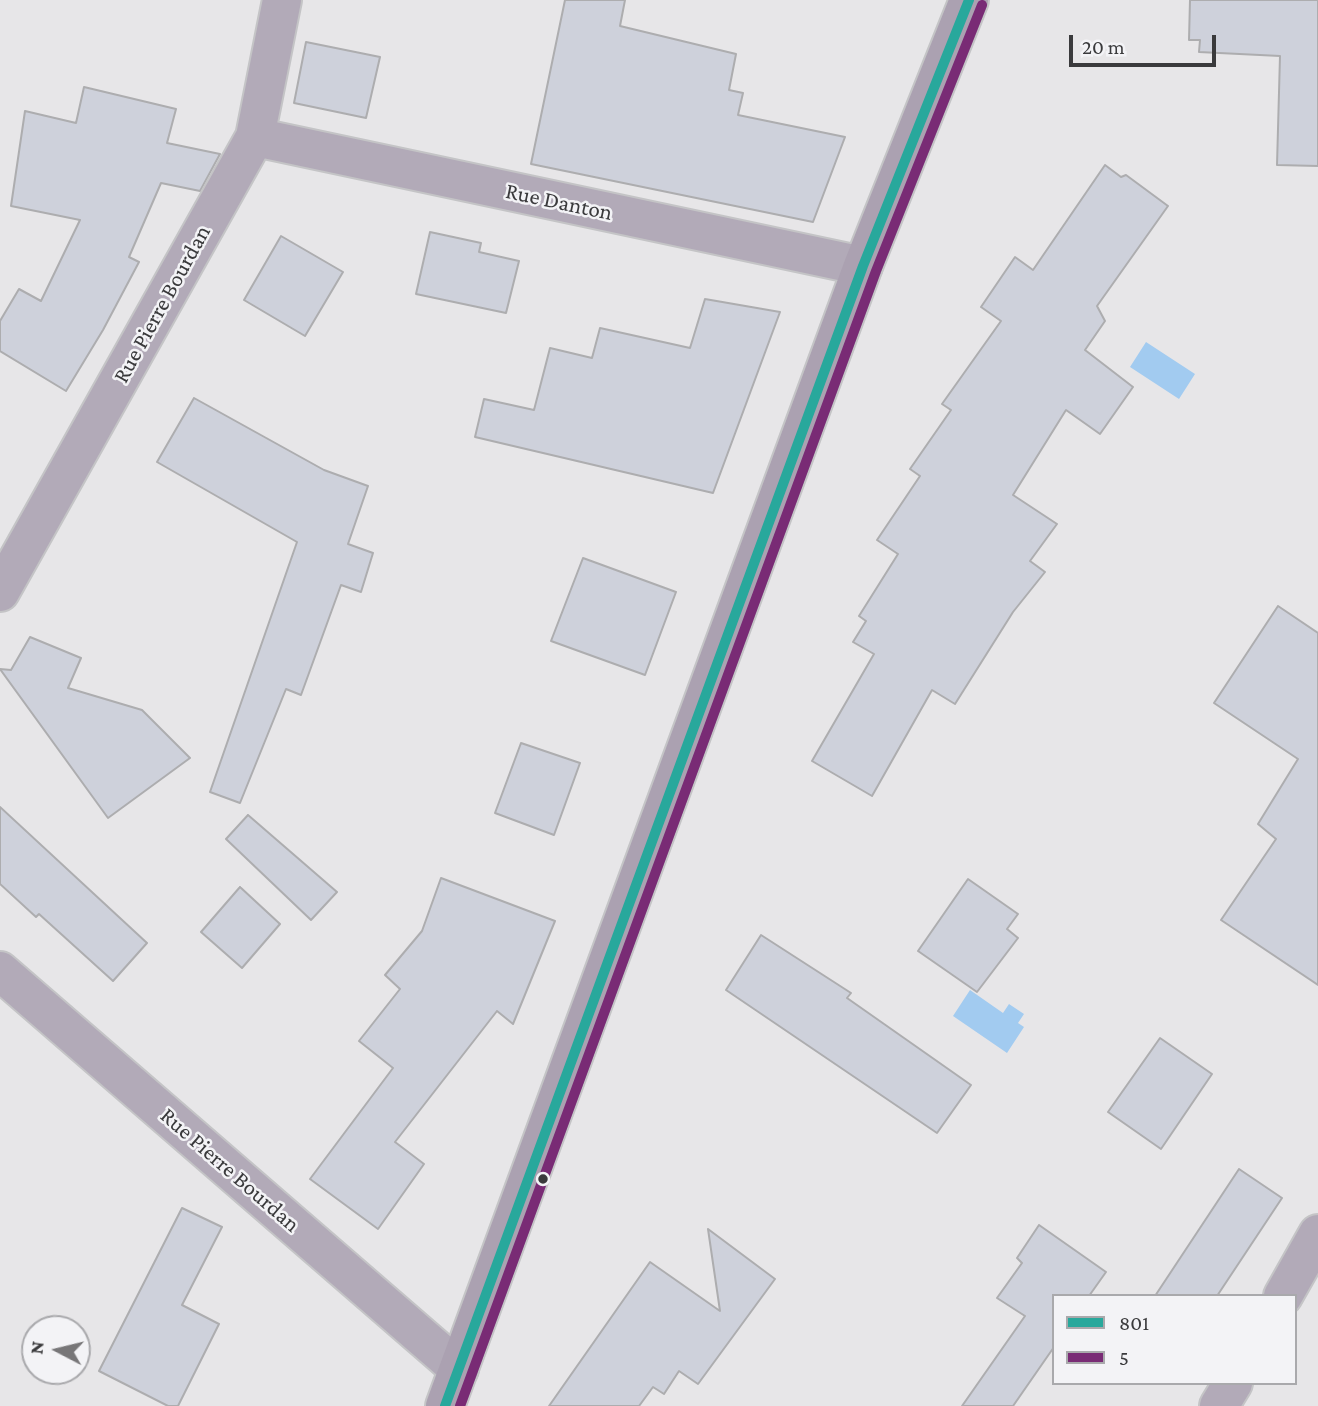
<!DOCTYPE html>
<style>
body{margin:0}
#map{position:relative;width:1318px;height:1406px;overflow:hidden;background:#e7e6e8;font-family:"Crimson Pro",serif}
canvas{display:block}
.legend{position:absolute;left:1052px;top:1294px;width:245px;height:91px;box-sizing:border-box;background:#f3f3f6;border:2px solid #a9a9ac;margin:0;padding:9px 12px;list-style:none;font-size:21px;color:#3a3a3c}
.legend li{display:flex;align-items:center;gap:14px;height:35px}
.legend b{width:35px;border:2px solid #a9a9ac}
.north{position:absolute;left:21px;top:1315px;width:70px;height:70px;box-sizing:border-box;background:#f3f3f6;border:2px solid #a9a9ac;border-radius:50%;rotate:277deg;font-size:19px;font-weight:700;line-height:28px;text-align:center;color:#3a3a3c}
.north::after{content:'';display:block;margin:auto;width:24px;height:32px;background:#777678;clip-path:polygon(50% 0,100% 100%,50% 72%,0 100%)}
.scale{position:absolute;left:1069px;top:35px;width:147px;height:32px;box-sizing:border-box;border:4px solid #3a3a3c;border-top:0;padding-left:9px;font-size:21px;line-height:24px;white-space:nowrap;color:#3a3a3c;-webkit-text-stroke:5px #f3f3f6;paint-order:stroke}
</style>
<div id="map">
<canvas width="1318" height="1406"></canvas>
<ul class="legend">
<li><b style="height:9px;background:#28a89c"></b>801</li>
<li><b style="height:9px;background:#792b75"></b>5</li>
</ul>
<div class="north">N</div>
<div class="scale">20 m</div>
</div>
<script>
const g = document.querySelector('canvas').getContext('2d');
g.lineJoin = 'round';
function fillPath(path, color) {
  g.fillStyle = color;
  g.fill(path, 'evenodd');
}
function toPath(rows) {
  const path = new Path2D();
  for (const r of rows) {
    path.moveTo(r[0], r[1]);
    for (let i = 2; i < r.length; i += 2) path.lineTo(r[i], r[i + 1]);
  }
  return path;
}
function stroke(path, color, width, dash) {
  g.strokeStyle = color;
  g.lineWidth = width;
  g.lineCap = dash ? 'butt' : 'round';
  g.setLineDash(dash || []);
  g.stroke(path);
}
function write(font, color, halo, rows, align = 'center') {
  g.font = font + ' "Crimson Pro",serif';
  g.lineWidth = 5;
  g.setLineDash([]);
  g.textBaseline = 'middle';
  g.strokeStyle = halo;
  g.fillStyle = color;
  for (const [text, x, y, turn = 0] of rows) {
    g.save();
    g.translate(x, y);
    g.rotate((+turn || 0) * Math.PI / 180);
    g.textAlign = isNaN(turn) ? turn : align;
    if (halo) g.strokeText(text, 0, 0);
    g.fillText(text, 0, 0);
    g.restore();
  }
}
const water = toPath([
 [1146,342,1195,374,1179,399,1130,367],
 [970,990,1003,1013,1009,1004,1024,1014,1018,1023,1024,1027,1007,1053,953,1016]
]);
const building = toPath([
 [565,0,625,0,620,26,736,54,729,90,743,93,738,115,845,137,813,222,531,164,565,0],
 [1190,0,1318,0,1318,166,1277,165,1280,56,1199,52,1200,40,1189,40,1190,0],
 [306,42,380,57,366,118,294,103,306,42],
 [84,87,176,109,167,143,220,154,200,191,161,183,129,257,139,262,103,330,66,391,0,351,0,321,19,289,41,301,80,220,11,206,25,111,76,123,84,87],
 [1105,165,1121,177,1126,175,1168,206,1097,306,1105,321,1085,350,1133,387,1100,434,1066,410,1013,495,1057,524,1030,561,1045,572,1013,612,955,704,932,690,872,796,812,761,874,654,853,642,866,621,859,616,898,554,877,540,920,476,910,469,951,410,942,404,1001,321,981,307,1015,257,1033,270,1105,165],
 [430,232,481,243,479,252,519,261,506,313,416,294,430,232],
 [281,236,343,272,305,336,244,300,281,236],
 [705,299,780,312,713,493,475,437,484,399,534,410,550,348,592,358,600,328,690,348,705,299],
 [194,398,324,470,368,486,348,544,373,553,361,592,341,585,301,695,286,689,240,803,210,792,297,542,157,462,194,398],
 [583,558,676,592,645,675,551,641,583,558],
 [1278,606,1318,633,1318,985,1221,920,1276,839,1258,824,1298,759,1214,703,1278,606],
 [30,637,81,658,68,688,142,710,190,758,108,818,0,669,11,670,30,637],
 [521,743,580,763,554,835,495,813,521,743],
 [0,807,147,943,113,981,39,914,36,917,0,884,0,807],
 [248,815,337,892,311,920,226,839,248,815],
 [441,878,555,921,513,1024,497,1011,395,1142,424,1164,378,1229,310,1179,393,1068,359,1041,400,989,385,975,422,931,441,878],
 [968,879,1018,914,1007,929,1018,938,977,992,918,951,968,879],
 [240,887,280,924,242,968,201,932,240,887],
 [761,935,851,993,847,998,971,1085,937,1133,726,990,761,935],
 [1160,1038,1212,1074,1161,1149,1108,1112,1160,1038],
 [1239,1169,1282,1198,1217,1296,1155,1296,1239,1169],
 [182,1208,222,1227,182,1305,219,1324,178,1406,168,1406,99,1371,182,1208],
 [1039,1225,1106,1272,1089,1296,1054,1296,1054,1347,1013,1406,962,1406,1025,1316,997,1298,1022,1263,1017,1258,1039,1225],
 [708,1229,775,1279,698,1384,679,1371,664,1394,653,1387,639,1406,549,1406,650,1262,720,1311,708,1229]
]);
const street = toPath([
 [255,137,863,266],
 [0,592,255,137,282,0],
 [0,971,459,1369],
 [1283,1296,1318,1234],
 [1219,1406,1233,1383]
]);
const primary = toPath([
 [445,1406,863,266,969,0]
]);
const bus1 = toPath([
 [445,1406,863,266,969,0]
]);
const bus2 = toPath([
 [460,1406,876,271,982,5]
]);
const markers = [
 [543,1179,6,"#3a3a3c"]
];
const streetNames = [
 ["Rue Danton",559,202,12],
 ["Rue Pierre Bourdan",162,304,-61],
 ["Rue Pierre Bourdan",230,1170,41]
];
fillPath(water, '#a2cbf0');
fillPath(building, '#ced1db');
stroke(building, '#adadaf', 2);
stroke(street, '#c4c4c6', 42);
stroke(primary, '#c4c4c6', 42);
stroke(street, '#b2aab8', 38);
stroke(primary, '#aba1b1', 38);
stroke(bus1, '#28a89c', 10);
stroke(bus2, '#792b75', 10);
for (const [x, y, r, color] of markers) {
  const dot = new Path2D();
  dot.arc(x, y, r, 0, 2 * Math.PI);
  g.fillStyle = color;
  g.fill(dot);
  stroke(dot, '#f3f3f6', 2.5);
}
write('23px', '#3a3a3c', '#f3f3f6', streetNames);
</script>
